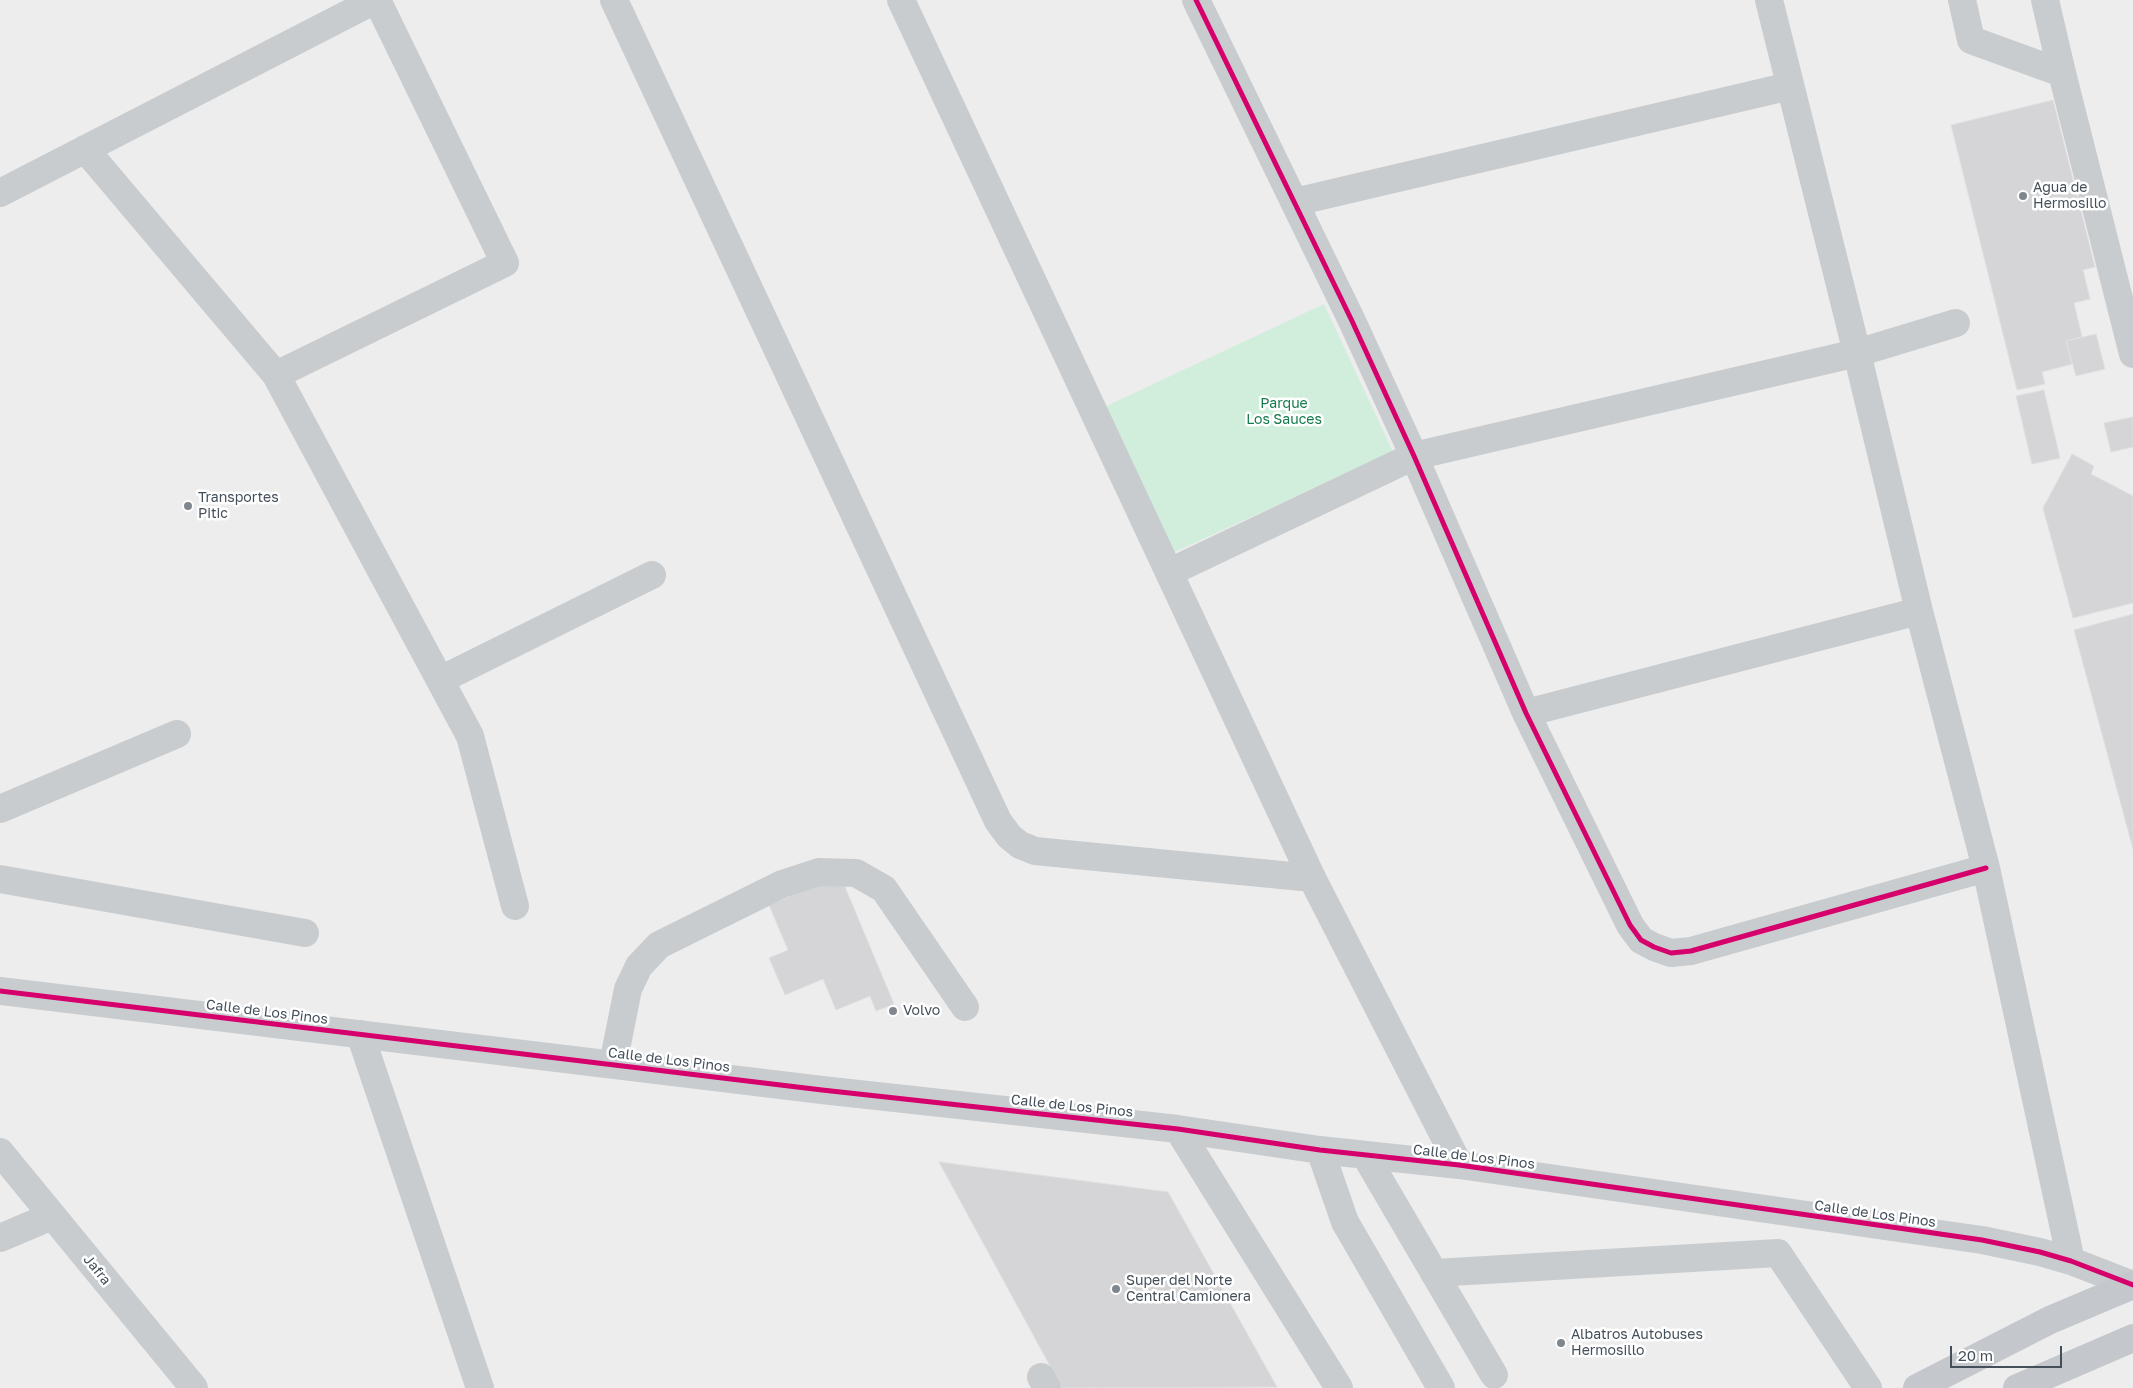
<!DOCTYPE html>
<style>
body{margin:0}
#map{position:relative;width:2133px;height:1388px;overflow:hidden;background:#eeeded;font-family:"Golos Text",sans-serif}
canvas{display:block}
.scale{position:absolute;left:1950px;top:1346px;width:112px;height:22px;box-sizing:border-box;border:2px solid #444f5a;border-top:0;padding-left:6px;font-size:15px;line-height:18px;white-space:nowrap;color:#444f5a;-webkit-text-stroke:4px #fff;paint-order:stroke}
</style>
<div id="map">
<canvas width="2133" height="1388"></canvas>
<div class="scale">20 m</div>
</div>
<script>
const g = document.querySelector('canvas').getContext('2d');
g.lineJoin = 'round';
function fillPath(path, color) {
  g.fillStyle = color;
  g.fill(path, 'evenodd');
}
function toPath(rows) {
  const path = new Path2D();
  for (const r of rows) {
    path.moveTo(r[0], r[1]);
    for (let i = 2; i < r.length; i += 2) path.lineTo(r[i], r[i + 1]);
  }
  return path;
}
function stroke(path, color, width, dash) {
  g.strokeStyle = color;
  g.lineWidth = width;
  g.lineCap = dash ? 'butt' : 'round';
  g.setLineDash(dash || []);
  g.stroke(path);
}
function write(font, color, halo, rows, align = 'center') {
  g.font = font + ' "Golos Text",sans-serif';
  g.lineWidth = 5;
  g.setLineDash([]);
  g.textBaseline = 'middle';
  g.strokeStyle = halo;
  g.fillStyle = color;
  for (const [text, x, y, turn = 0] of rows) {
    g.save();
    g.translate(x, y);
    g.rotate((+turn || 0) * Math.PI / 180);
    g.textAlign = isNaN(turn) ? turn : align;
    if (halo) g.strokeText(text, 0, 0);
    g.fillText(text, 0, 0);
    g.restore();
  }
}
const green = toPath([
 [1324,304,1393,452,1168,555,1100,409]
]);
const building = toPath([
 [2053,100,2095,267,2083,270,2090,299,2074,303,2082,337,2066,341,2072,364,2042,372,2045,384,2017,390,1951,125,2053,100],
 [2096,334,2105,369,2076,376,2066,341,2096,334],
 [2044,390,2060,458,2032,464,2016,396,2044,390],
 [2133,417,2133,447,2111,452,2104,423,2133,417],
 [2072,454,2094,466,2091,474,2133,496,2133,603,2073,618,2043,508,2072,454],
 [2133,614,2133,849,2074,630,2133,614],
 [840,875,894,1004,876,1011,870,996,836,1010,823,979,785,995,769,958,788,950,769,905,840,875],
 [939,1162,1168,1192,1277,1387,1062,1388,939,1162]
]);
const minor = toPath([
 [614,0,998,821,1009,836,1020,845,1035,851,1312,878],
 [901,0,1312,878,1459,1165],
 [1196,0,1352,321,1414,456,1526,713,1630,925,1641,940,1654,947,1671,953,1691,951,1986,868],
 [1769,0,1857,353,1919,611,1986,868,2071,1261],
 [1962,0,1971,40,2062,73],
 [2045,0,2062,73,2133,354],
 [85,149,276,375,470,736,515,906],
 [0,193,375,0],
 [1295,202,1790,86],
 [276,375,505,263,377,0],
 [1170,572,1414,456,1857,353,1956,323],
 [440,680,652,575],
 [1526,713,1919,611],
 [0,809,177,734],
 [0,879,305,933],
 [0,991,822,1090,1178,1129,1320,1150,1459,1165,1982,1240,2040,1252,2071,1261,2133,1285],
 [360,1034,480,1388],
 [613,1064,628,989,639,966,659,945,782,884,819,872,856,873,884,889,965,1007],
 [1178,1129,1339,1388],
 [1320,1150,1345,1222,1441,1388],
 [0,1152,194,1388],
 [1365,1155,1494,1375],
 [0,1238,52,1216],
 [1434,1273,1778,1253,1868,1388],
 [1041,1377,1047,1388]
]);
const major = toPath([
 [1917,1388,2050,1320,2133,1285],
 [2017,1388,2133,1338]
]);
const cycleway = toPath([
 [1196,0,1352,321,1414,456,1526,713,1630,925,1641,940,1654,947,1671,953,1691,951,1986,868],
 [0,991,822,1090,1178,1129,1320,1150,1459,1165,1982,1240,2040,1252,2071,1261,2133,1285]
]);
const markers = [
 [2023,196,5,"#80868d"],
 [188,506,5,"#80868d"],
 [893,1011,5,"#80868d"],
 [1116,1289,5,"#80868d"],
 [1561,1343,5,"#80868d"]
];
const poiNames = [
 ["Agua de",2033,188],
 ["Hermosillo",2033,204],
 ["Transportes",198,498],
 ["Pitic",198,514],
 ["Volvo",903,1011],
 ["Super del Norte",1126,1281],
 ["Central Camionera",1126,1297],
 ["Albatros Autobuses",1571,1335],
 ["Hermosillo",1571,1351]
];
const parkNames = [
 ["Parque",1284,404],
 ["Los Sauces",1284,420]
];
const streetNames = [
 ["Calle de Los Pinos",267,1012,7],
 ["Calle de Los Pinos",669,1060,7],
 ["Calle de Los Pinos",1072,1106,6],
 ["Calle de Los Pinos",1474,1157,7],
 ["Calle de Los Pinos",1875,1214,8],
 ["Jafra",97,1270,51]
];
fillPath(green, '#d1eedd');
fillPath(building, '#d5d5d7');
stroke(building, '#dfdfe0', 1);
stroke(minor, '#c9ccce', 28);
stroke(major, '#c4c8cc', 28);
stroke(cycleway, '#d6006c', 5);
for (const [x, y, r, color] of markers) {
  const dot = new Path2D();
  dot.arc(x, y, r, 0, 2 * Math.PI);
  g.fillStyle = color;
  g.fill(dot);
  stroke(dot, '#fff', 2);
}
write('14px', '#444f5a', '#fff', poiNames, 'left');
write('14px', '#157b4d', '#fff', parkNames);
write('14px', '#444f5a', '#fff', streetNames);
</script>
